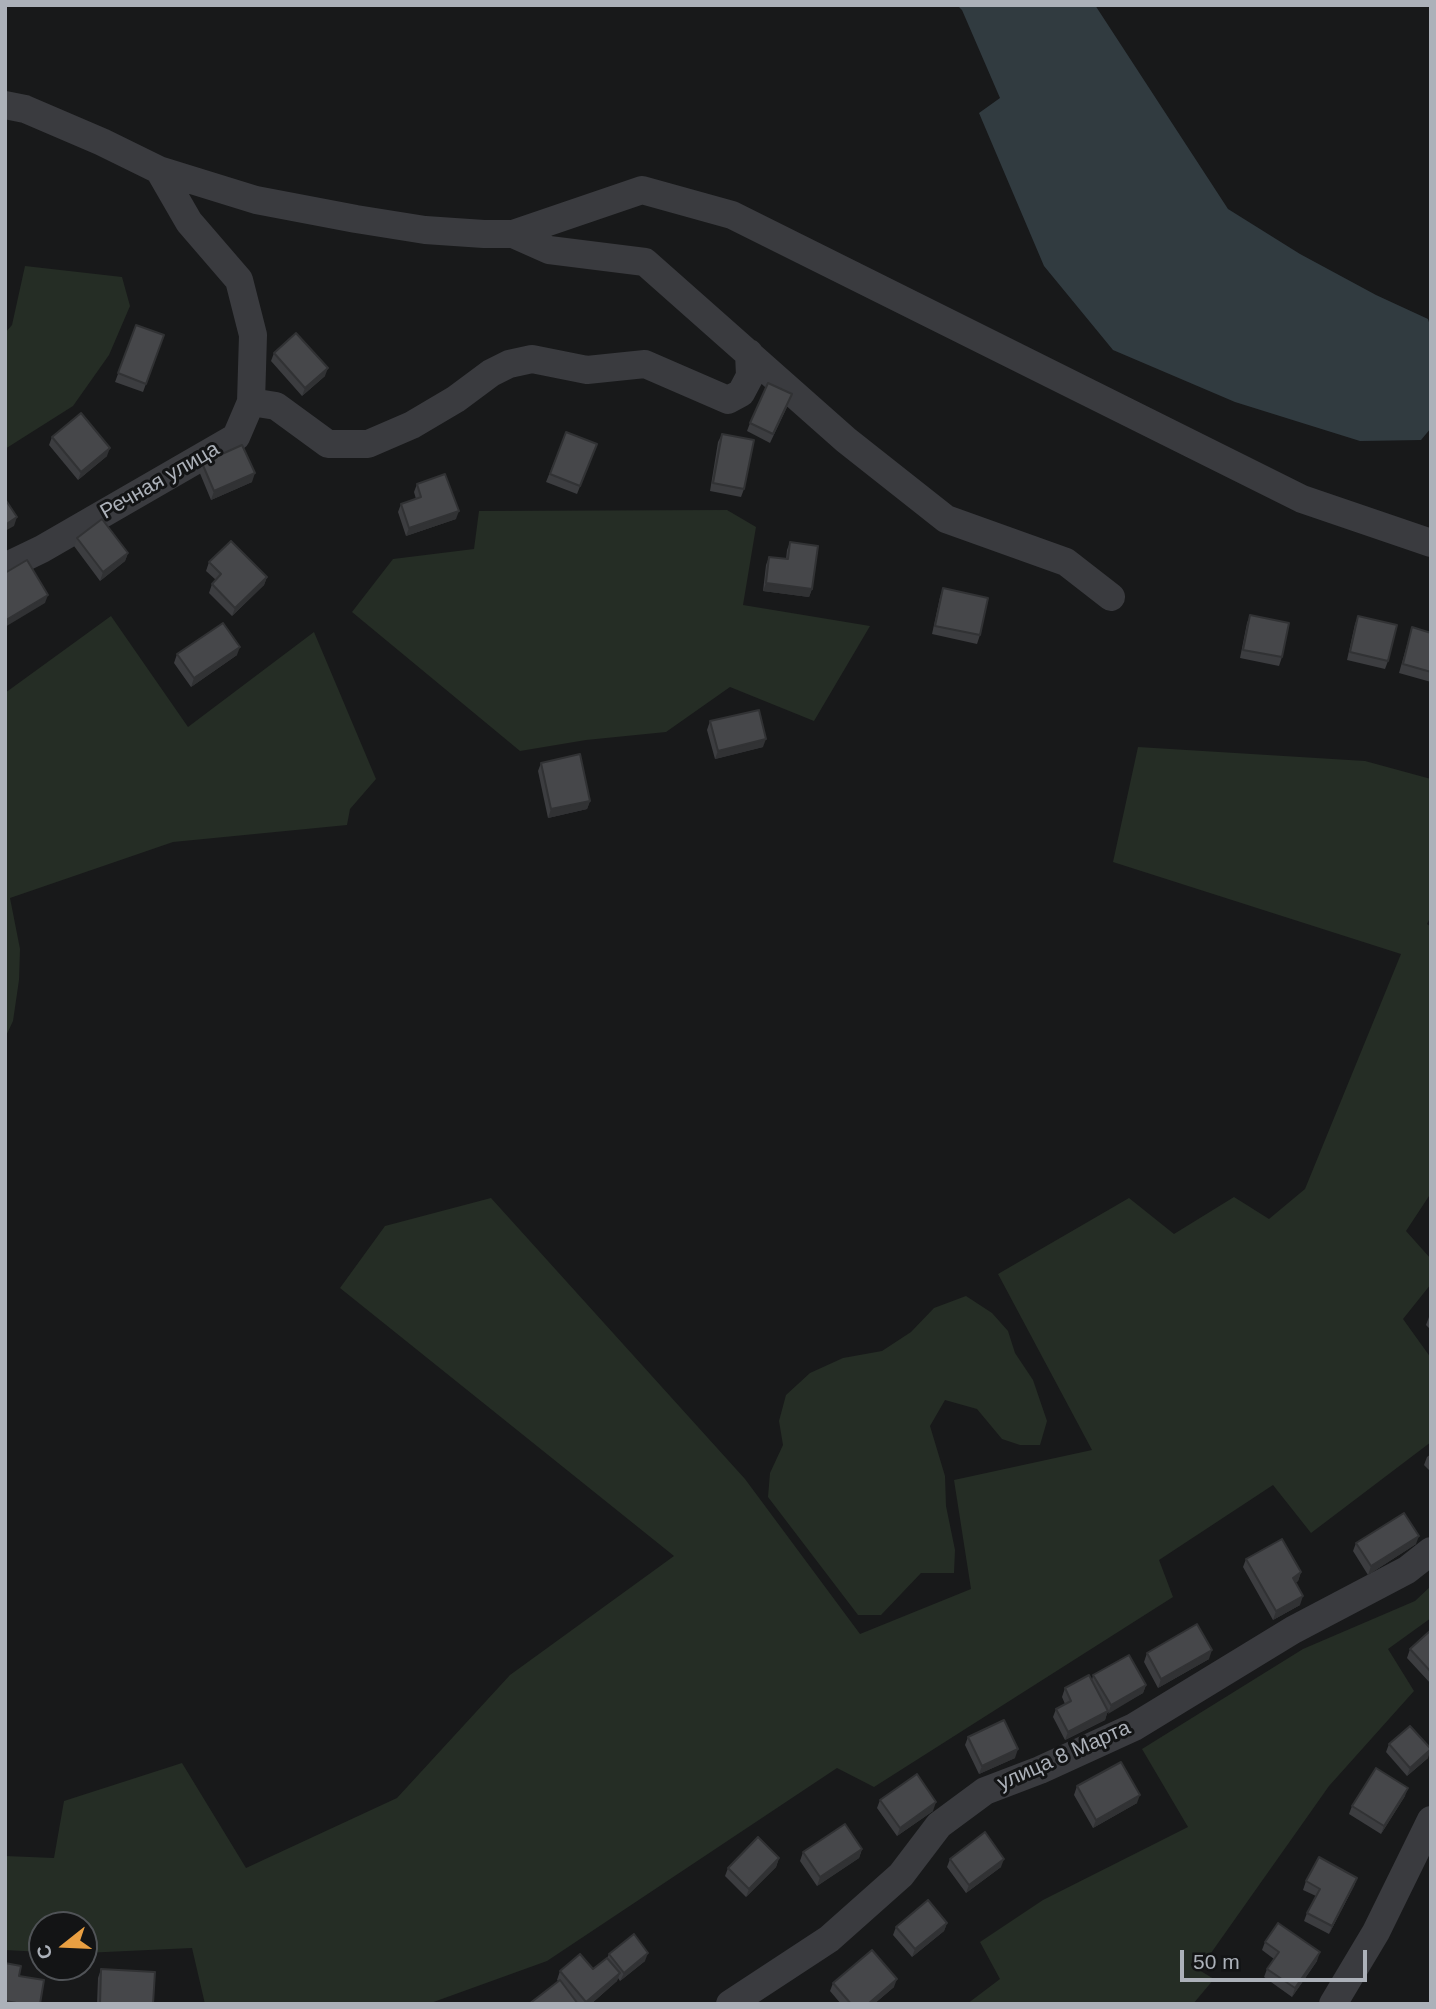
<!DOCTYPE html>
<meta charset="utf-8">
<style>
body{margin:0}
#map{position:relative;width:1436px;height:2009px;overflow:hidden;background:#18191a;font-family:Helvetica,sans-serif}
canvas{display:block}
.frame{position:absolute;inset:0;border:7px solid #acb1b9;pointer-events:none}
.north{position:absolute;left:28px;top:1911px;width:70px;height:70px;box-sizing:border-box;background:#131415;border:2px solid #505357;border-radius:50%;rotate:252deg;font-size:19px;font-weight:700;line-height:28px;text-align:center;color:#acb1b9}
.north::after{content:'';display:block;margin:auto;width:24px;height:32px;background:#e99f42;clip-path:polygon(50% 0,100% 100%,50% 72%,0 100%)}
.scale{position:absolute;left:1180px;top:1950px;width:187px;height:32px;box-sizing:border-box;border:4px solid #acb1b9;border-top:0;padding-left:9px;font-size:21px;line-height:24px;white-space:nowrap;color:#acb1b9;-webkit-text-stroke:5px #131415;paint-order:stroke}
</style>
<div id="map">
<canvas width="1436" height="2009"></canvas>
<div class="frame"></div>
<div class="north">С</div>
<div class="scale">50 m</div>
</div>
<script>
const g = document.querySelector('canvas').getContext('2d');
g.lineJoin = 'round';
function fillPath(path, color) {
  g.fillStyle = color;
  g.fill(path, 'evenodd');
}
function toPath(rows) {
  const path = new Path2D();
  for (const r of rows) {
    path.moveTo(r[0], r[1]);
    for (let i = 2; i < r.length; i += 2) path.lineTo(r[i], r[i + 1]);
  }
  return path;
}
function stroke(path, color, width, dash) {
  g.strokeStyle = color;
  g.lineWidth = width;
  g.lineCap = dash ? 'butt' : 'round';
  g.setLineDash(dash || []);
  g.stroke(path);
}
function write(font, color, halo, rows, align = 'center') {
  g.font = font + ' Helvetica,sans-serif';
  g.lineWidth = 6;
  g.setLineDash([]);
  g.textBaseline = 'middle';
  g.strokeStyle = halo;
  g.fillStyle = color;
  for (const [text, x, y, turn = 0] of rows) {
    g.save();
    g.translate(x, y);
    g.rotate((+turn || 0) * Math.PI / 180);
    g.textAlign = isNaN(turn) ? turn : align;
    if (halo) g.strokeText(text, 0, 0);
    g.fillText(text, 0, 0);
    g.restore();
  }
}
const green = toPath([
 [25,266,122,277,130,306,109,355,73,406,5,449,5,333,12,325],
 [727,510,756,527,743,605,870,626,814,721,730,687,666,732,586,740,520,751,352,612,393,559,474,549,479,511],
 [111,616,188,727,314,632,376,779,350,809,347,825,173,842,10,898,20,949,19,980,13,1021,5,1038,5,693],
 [1138,747,1365,761,1431,779,1431,916,1427,924,1431,927,1431,1193,1406,1231,1431,1259,1431,1284,1403,1319,1431,1358,1431,1442,1311,1533,1273,1485,1159,1560,1173,1597,874,1787,837,1768,547,1961,428,2004,205,2004,192,1948,84,1953,84,1925,42,1925,42,1952,5,1950,5,1856,54,1858,64,1801,182,1763,246,1868,397,1798,510,1675,674,1556,340,1288,385,1226,491,1198,745,1479,860,1634,971,1589,954,1480,1092,1450,998,1274,1129,1198,1174,1234,1234,1197,1269,1219,1305,1189,1401,954,1113,862],
 [966,1296,992,1313,1008,1331,1015,1353,1033,1380,1047,1421,1040,1445,1020,1445,1002,1439,977,1409,945,1400,930,1426,945,1476,946,1506,955,1550,954,1573,921,1573,881,1615,858,1615,768,1497,770,1473,783,1445,779,1421,786,1395,810,1373,843,1358,882,1351,911,1332,934,1308],
 [1431,1586,1431,1618,1388,1649,1414,1691,1329,1786,1199,1970,1214,1979,1193,2004,967,2004,1000,1979,980,1942,1043,1900,1188,1827,1142,1749,1303,1649,1415,1601]
]);
const water = toPath([
 [957,5,1095,5,1228,209,1300,254,1376,295,1428,319,1431,329,1431,428,1421,440,1360,441,1235,402,1113,350,1044,266,979,113,1000,98,962,10]
]);
const street = toPath([
 [5,105,25,109,102,142,159,170,256,200,356,219,425,230,484,234,513,234,642,190,732,215,1302,499,1431,543],
 [513,234,549,250,645,262,846,440,946,519,1066,562,1111,597],
 [251,402,276,406,328,444,368,444,412,425,456,399,491,373,509,364,532,359,587,370,645,364,728,400,741,393,750,376,749,353],
 [5,567,42,549,236,437,251,402,253,335,239,280,189,222,159,170],
 [730,2004,829,1939,901,1875,939,1825,985,1791,1040,1770,1134,1727,1293,1630,1407,1570,1431,1551],
 [1333,2004,1376,1932,1431,1820]
]);
const wall = toPath([
 [136,325,164,335,143,392,115,382],
 [274,353,325,376,302,396,271,361],
 [789,403,770,443,747,431,750,423],
 [566,432,597,444,577,494,546,482],
 [722,434,744,489,741,497,710,491,718,442],
 [52,437,107,456,78,480,49,445],
 [202,463,252,482,211,500,199,471],
 [417,484,456,519,406,536,398,512,401,504,416,499,414,492],
 [77,538,128,553,125,561,100,581,74,546],
 [790,542,812,589,809,597,763,591,766,565,769,557,786,559,787,550],
 [209,562,267,577,264,585,232,616,209,593,212,584,216,580,206,571],
 [943,588,980,635,977,644,932,634,940,597],
 [1250,615,1282,657,1279,666,1240,658,1247,623],
 [1358,616,1388,661,1385,669,1347,660,1355,624],
 [1412,627,1431,633,1431,682,1399,673],
 [177,654,237,655,191,687,174,663],
 [710,721,763,747,715,759,707,730],
 [541,763,590,801,587,809,548,818,538,771],
 [1431,1315,1431,1330,1426,1325,1429,1317],
 [1431,1454,1431,1472,1424,1465,1427,1457],
 [1356,1543,1416,1544,1368,1575,1353,1551],
 [1246,1559,1301,1572,1298,1581,1295,1583,1300,1605,1273,1620,1243,1567],
 [1431,1630,1431,1684,1407,1658,1410,1649],
 [1147,1653,1209,1659,1158,1688,1144,1662],
 [1093,1675,1146,1685,1143,1693,1107,1713,1105,1720,1065,1740,1053,1717,1056,1709,1065,1704,1062,1697,1065,1688,1092,1680],
 [968,1737,1015,1758,979,1774,965,1745],
 [1389,1744,1428,1758,1407,1776,1386,1752],
 [1077,1786,1137,1803,1093,1828,1074,1795],
 [1405,1796,1381,1834,1349,1814,1352,1806],
 [880,1800,933,1811,897,1836,877,1808],
 [862,1849,859,1858,817,1886,800,1861,803,1852],
 [779,1858,776,1867,746,1897,725,1876,728,1868],
 [950,1859,1001,1867,966,1893,947,1867],
 [1357,1878,1354,1886,1329,1934,1304,1921,1307,1913,1316,1896,1303,1890,1306,1881],
 [947,1923,944,1931,912,1957,893,1935,896,1927],
 [1265,1942,1317,1961,1292,1997,1264,1977,1267,1969,1274,1959,1262,1950],
 [609,1954,645,1961,620,1981,618,1978,617,1981,591,2004,529,2004,558,1981,557,1980,560,1971,593,1969,607,1958],
 [5,1963,19,1976,40,2004,5,2004],
 [101,1969,153,2004,97,2004,98,1978],
 [833,1983,894,1987,874,2004,841,2004,830,1991]
]);
const shadedWall = toPath([
 [328,368,325,376,302,396,305,388],
 [110,448,107,456,78,480,81,472],
 [255,473,252,482,211,500,214,491],
 [459,511,456,519,406,536,409,528],
 [17,517,14,526,5,531,5,525],
 [128,553,125,561,100,581,103,572],
 [267,577,264,585,232,616,235,608],
 [766,583,812,589,809,597,763,591],
 [48,595,45,603,5,627,6,620],
 [240,647,237,655,191,687,194,678],
 [766,739,763,747,715,759,718,751],
 [590,801,587,809,548,818,551,809],
 [1419,1536,1416,1544,1368,1575,1371,1566],
 [1301,1572,1298,1581,1290,1586,1293,1578],
 [1303,1596,1300,1605,1273,1620,1276,1611],
 [1212,1650,1209,1659,1158,1688,1161,1679],
 [1146,1685,1143,1693,1108,1714,1111,1705],
 [1108,1711,1105,1720,1065,1740,1068,1732],
 [1018,1749,1015,1758,979,1774,982,1766],
 [1431,1749,1428,1758,1407,1776,1410,1768],
 [1408,1788,1405,1796,1381,1834,1384,1826],
 [1140,1795,1137,1803,1093,1828,1096,1820],
 [936,1802,933,1811,897,1836,900,1828],
 [862,1849,859,1858,817,1886,820,1877],
 [779,1858,776,1867,746,1897,749,1889],
 [1004,1859,1001,1867,966,1893,969,1885],
 [1357,1878,1354,1886,1329,1934,1332,1926],
 [947,1923,944,1931,912,1957,915,1949],
 [1320,1952,1317,1961,1292,1997,1295,1988],
 [648,1953,645,1961,620,1981,624,1973],
 [620,1973,617,1981,591,2004,586,2004,586,2002],
 [897,1979,894,1987,874,2004,868,2004]
]);
const building = toPath([
 [136,325,164,335,146,384,118,373,136,325],
 [296,333,328,368,305,388,274,353,296,333],
 [768,383,792,394,773,434,750,423,768,383],
 [81,413,110,448,81,472,52,437,81,413],
 [566,432,597,444,580,486,550,474,566,432],
 [722,434,754,440,744,489,713,483,722,434],
 [242,445,255,473,214,491,202,463,242,445],
 [445,474,459,511,409,528,401,504,421,497,417,484,445,474],
 [5,499,17,517,5,525,5,499],
 [102,519,128,553,103,572,77,538,102,519],
 [231,541,267,577,235,608,212,584,221,574,209,562,231,541],
 [790,542,818,546,812,589,766,583,769,557,788,559,790,542],
 [27,560,48,595,6,620,5,618,5,573,27,560],
 [943,588,988,598,980,635,935,626,943,588],
 [1250,615,1289,623,1282,657,1243,650,1250,615],
 [1358,616,1397,625,1388,661,1350,652,1358,616],
 [223,623,240,647,194,678,177,654,223,623],
 [1412,627,1431,633,1431,672,1403,664,1412,627],
 [759,710,766,739,718,751,710,721,759,710],
 [580,754,590,801,551,809,541,763,580,754],
 [1404,1513,1419,1536,1371,1566,1356,1543,1404,1513],
 [1282,1539,1301,1572,1293,1578,1303,1596,1276,1611,1246,1559,1282,1539],
 [1197,1624,1212,1650,1161,1679,1147,1653,1197,1624],
 [1431,1630,1431,1672,1410,1649,1431,1630],
 [1129,1655,1146,1685,1111,1705,1093,1675,1129,1655],
 [1089,1675,1108,1711,1068,1732,1056,1709,1071,1701,1065,1688,1089,1675],
 [1004,1720,1018,1749,982,1766,968,1737,1004,1720],
 [1410,1726,1431,1749,1410,1768,1389,1744,1410,1726],
 [1121,1762,1140,1795,1096,1820,1077,1786,1121,1762],
 [1376,1768,1408,1788,1384,1826,1352,1806,1376,1768],
 [917,1774,936,1802,900,1828,880,1800,917,1774],
 [845,1824,862,1849,820,1877,803,1852,845,1824],
 [985,1832,1004,1859,969,1885,950,1859,985,1832],
 [758,1837,779,1858,749,1889,728,1868,758,1837],
 [1319,1857,1357,1878,1332,1926,1307,1913,1320,1889,1306,1881,1319,1857],
 [928,1900,947,1923,915,1949,896,1927,928,1900],
 [1278,1923,1320,1952,1295,1988,1267,1969,1279,1952,1265,1942,1278,1923],
 [634,1934,648,1953,624,1973,609,1954,634,1934],
 [872,1950,897,1979,868,2004,851,2004,833,1983,872,1950],
 [580,1954,593,1969,607,1958,620,1973,586,2002,560,1971,580,1954],
 [5,1963,21,1966,19,1976,44,1980,40,2004,22,2004,5,2001,5,1963],
 [101,1969,155,1972,153,2004,100,2004,101,1969],
 [560,1980,578,2004,529,2004,560,1980]
]);
const streetNames = [
 ["Речная улица",160,481,-30],
 ["улица 8 Марта",1064,1756,-24]
];
fillPath(green, '#252d25');
fillPath(water, '#313b40');
stroke(street, '#3a3b3f', 28);
fillPath(wall, '#3c3d40');
fillPath(shadedWall, '#313234');
fillPath(building, '#46474a');
stroke(building, '#313234', 2);
write('21px', '#acb1b9', '#131415', streetNames);
</script>
